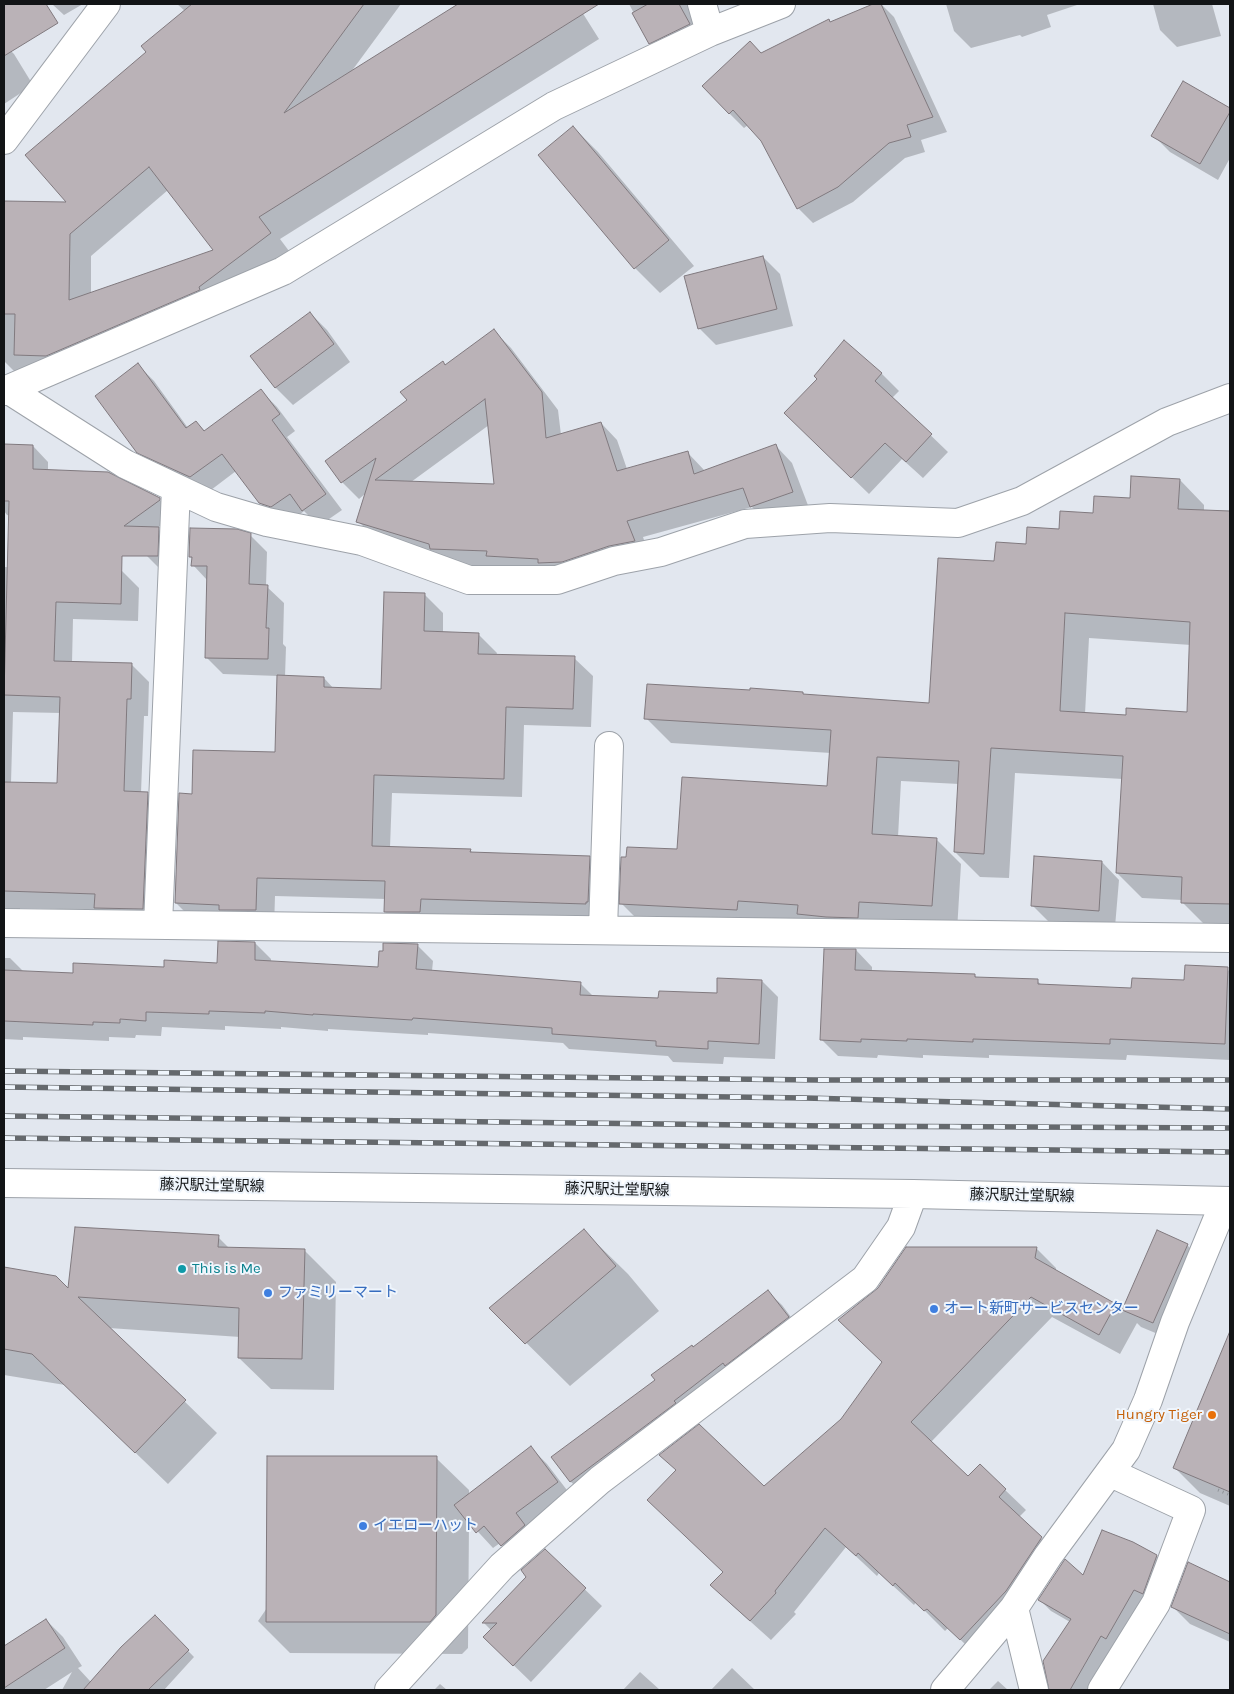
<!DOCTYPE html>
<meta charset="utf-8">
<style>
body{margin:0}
#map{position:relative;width:1234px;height:1694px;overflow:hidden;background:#e2e7ef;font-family:Karla,sans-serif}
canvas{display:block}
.frame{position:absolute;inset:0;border:5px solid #121416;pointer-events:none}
</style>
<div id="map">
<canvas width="1234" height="1694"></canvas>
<div class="frame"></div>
</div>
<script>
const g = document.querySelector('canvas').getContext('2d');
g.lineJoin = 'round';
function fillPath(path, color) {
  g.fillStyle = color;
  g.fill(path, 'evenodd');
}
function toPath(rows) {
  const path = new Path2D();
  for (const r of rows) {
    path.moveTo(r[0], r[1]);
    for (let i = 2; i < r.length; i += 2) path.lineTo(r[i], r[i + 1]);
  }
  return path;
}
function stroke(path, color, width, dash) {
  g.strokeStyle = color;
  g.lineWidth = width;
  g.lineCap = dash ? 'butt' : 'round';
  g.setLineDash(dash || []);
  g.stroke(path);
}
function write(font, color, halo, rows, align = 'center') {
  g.font = font + ' Karla,"Noto Sans JP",sans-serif';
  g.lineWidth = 4;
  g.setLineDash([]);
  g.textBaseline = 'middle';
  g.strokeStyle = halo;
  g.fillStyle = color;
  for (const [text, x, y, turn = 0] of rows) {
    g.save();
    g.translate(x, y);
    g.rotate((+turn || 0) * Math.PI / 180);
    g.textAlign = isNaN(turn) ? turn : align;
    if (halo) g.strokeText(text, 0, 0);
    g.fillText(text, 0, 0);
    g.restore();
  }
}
const shadow = toPath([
 [52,4,83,4,64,15],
 [177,4,401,4,351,72,460,4,514,4,516,5,518,4,577,4,599,39,280,239,292,255,19,376,4,361,4,202,69,204,163,40,185,11],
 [168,190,215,251,91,294,91,256],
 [629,4,687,4,708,43,669,62,650,43],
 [701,4,770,4,770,6],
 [876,4,881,4,894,17,947,132,921,140,925,152,905,158,853,202,813,223,798,208,762,140,748,125,744,128,729,113,760,55],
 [946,4,1080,4,1047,15,1051,27,1022,37,1020,35,971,48,954,31],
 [1153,4,1212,4,1221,36,1177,47,1160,30],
 [4,44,14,54,33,85,4,104],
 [1184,83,1230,110,1230,158,1218,180,1170,152,1153,135],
 [573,127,598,152,694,266,660,293,635,268,540,155],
 [763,257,780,274,793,326,716,345,699,328],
 [310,313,327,330,350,362,293,405,276,388,252,356],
 [494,331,511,348,558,410,561,435,601,423,617,440,627,469,687,452,705,471,776,446,792,463,809,508,768,523,752,507,643,537,650,558,580,578,499,567,448,565,375,538,358,521,366,493,359,499,342,482,408,401,446,366],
 [489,425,495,485,411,482],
 [844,342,882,374,899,391,892,398,948,452,923,478,902,459,869,494,803,430,819,379],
 [138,365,154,381,188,428,196,422,206,432,261,391,277,407,295,431,287,437,342,510,319,526,304,511,289,523,276,519,259,502,236,471,207,493,155,469,138,452],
 [4,445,33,446,48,462,48,471,159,499,175,514,157,528,175,546,164,573,147,556,7,515,4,511],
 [1180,480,1204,505,1204,511,1230,512,1230,928,1207,927,1182,902,1182,900,1142,898,1117,873,1123,779,1015,773,1009,878,980,877,955,852,959,784,901,781,898,837,936,839,961,864,957,931,646,928,621,903,678,850,828,787,831,753,671,743,646,718,803,693,805,696,930,704,995,563,1027,545,1094,514],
 [1089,638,1191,645,1188,713,1127,716,1085,714],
 [250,535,267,552,266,586,284,603,283,644,286,647,285,677,324,678,334,689,382,691,385,594,425,595,443,613,443,633,478,634,497,653,496,656,574,658,593,676,591,727,524,725,522,797,392,793,390,848,470,850,473,853,589,857,608,875,606,920,404,930,385,912,386,899,275,896,274,928,194,921,176,903,193,795,276,753,278,676,223,674,206,657,208,581,193,565,193,559,190,557],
 [4,567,122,571,139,588,138,621,73,619,72,663,132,665,149,682,148,716,144,716,141,793,147,793,165,811,160,926,113,925,99,910,20,908,20,910,4,909],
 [13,712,61,713,58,784,11,783],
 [1102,862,1119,880,1115,927,1050,923,1033,906],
 [255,943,271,959,271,962,379,968,417,945,433,961,432,971,580,983,594,997,659,999,718,995,762,981,778,997,775,1059,724,1057,723,1064,673,1062,668,1056,569,1049,563,1043,428,1033,428,1035,328,1029,328,1031,281,1027,281,1029,225,1026,225,1030,162,1027,161,1036,136,1035,135,1038,109,1037,109,1041,23,1037,23,1040,4,1039,4,958,10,958,24,972,74,974,218,964],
 [856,950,872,967,872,972,975,976,978,978,1037,981,1042,985,1132,989,1185,981,1227,969,1230,972,1230,1060,1127,1055,1126,1060,989,1055,989,1058,923,1055,923,1058,878,1055,877,1058,838,1056,821,1039],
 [584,1231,628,1274,659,1311,570,1386,491,1308],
 [1158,1232,1187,1245,1204,1262,1170,1339,1141,1327,1137,1323,1120,1354,1052,1317,931,1442,968,1478,980,1466,1026,1510,1019,1517,1062,1559,981,1659,948,1628,945,1631,916,1602,914,1605,879,1573,877,1576,846,1547,794,1612,796,1614,771,1640,732,1605,724,1572,764,1488,1036,1248,1056,1268,1056,1271,1116,1305,1123,1312],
 [218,1237,230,1249,304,1250,336,1282,334,1390,271,1389,239,1358,240,1337,109,1328,217,1433,168,1484,65,1385,4,1375,4,1269,56,1277,69,1290],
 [768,1292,782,1305,802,1332,585,1495,571,1482,553,1457,656,1380,694,1348],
 [1219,1360,1230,1365,1230,1506,1200,1493,1174,1467],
 [531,1448,547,1464,573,1498,518,1562,500,1543,493,1548,469,1522,468,1648,462,1654,290,1653,258,1621,278,1592,436,1458,469,1490,469,1495],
 [545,1551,602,1606,531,1682,502,1654,491,1630,484,1623,527,1577],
 [1157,1556,1168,1568,1094,1690,1050,1690,1070,1622,1051,1611,1040,1600,1083,1578],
 [1189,1564,1230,1583,1230,1642,1190,1624,1173,1607],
 [155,1617,194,1657,164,1690,108,1690,104,1687],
 [46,1620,63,1637,82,1666,78,1668,90,1681,97,1690,62,1690,72,1672,44,1690,4,1690,4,1647],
 [732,1668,755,1690,711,1690],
 [640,1672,660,1690,623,1690],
 [998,1681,1008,1690,989,1690],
 [440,1684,447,1690,434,1690]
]);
const building = toPath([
 [4,4,46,4,58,23,4,56,4,4],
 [192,4,364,4,284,113,458,4,599,4,259,217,271,233,199,287,200,290,46,356,14,355,15,314,4,314,4,201,66,202,25,155,146,52,141,46,192,4],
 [149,167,213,250,69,300,70,234,149,167],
 [648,4,679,4,690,24,649,44,632,13,648,4],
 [873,4,881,4,933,117,907,125,911,137,889,143,838,187,797,209,761,141,733,110,729,114,702,86,750,41,761,53,829,19,830,22,873,4],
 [1183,81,1230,108,1230,112,1200,164,1151,136,1183,81],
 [573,126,669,240,634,269,538,155,573,126],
 [763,256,777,309,698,329,684,276,763,256],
 [310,312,334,344,275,388,250,356,310,312],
 [494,329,542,392,546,438,601,422,617,471,688,451,694,474,776,444,793,492,750,507,743,488,627,521,635,541,609,546,562,562,538,563,538,559,486,556,487,551,430,549,429,544,356,522,376,458,341,483,325,461,407,400,400,392,443,361,445,365,494,329],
 [485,399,494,484,375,480,485,399],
 [844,340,882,373,875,381,932,434,906,462,885,443,851,478,784,413,817,379,814,376,844,340],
 [138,363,186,428,196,421,204,431,261,389,280,414,272,420,326,494,302,511,290,494,271,507,259,503,222,454,190,477,137,453,95,396,138,363],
 [4,444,33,445,33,469,108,472,160,498,160,500,124,526,159,527,158,556,122,556,121,604,56,602,54,661,132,663,131,699,127,699,124,791,148,792,143,909,94,908,95,894,4,891,4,782,57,783,60,697,4,695,9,501,4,501,4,444],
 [1131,476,1180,479,1178,509,1230,511,1230,904,1181,903,1182,877,1116,873,1123,756,991,748,984,854,954,852,959,761,877,757,872,834,937,838,932,906,859,902,858,918,826,917,797,914,798,905,738,901,737,910,619,904,621,857,626,857,627,847,677,849,682,777,827,786,831,730,644,719,647,684,750,690,750,688,803,692,803,694,929,703,938,558,994,561,996,542,1026,544,1027,527,1059,529,1060,511,1093,513,1094,496,1130,498,1131,476],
 [1065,613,1190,622,1187,712,1126,708,1126,715,1060,711,1065,613],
 [190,528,237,529,251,533,249,584,268,585,266,628,269,628,268,659,205,658,207,566,191,566,192,557,189,557,190,528],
 [384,592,425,593,424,631,479,633,478,654,575,656,573,709,506,707,504,779,374,775,372,846,471,849,470,852,590,856,588,902,586,902,586,904,421,899,420,912,384,912,385,881,257,878,256,910,219,910,219,905,175,903,179,793,192,794,193,750,275,752,277,675,324,677,324,687,381,689,384,592],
 [1034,856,1102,861,1099,911,1031,906,1034,856],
 [218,941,255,942,255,960,378,967,379,951,383,951,383,943,418,944,416,969,581,982,580,995,658,998,659,991,717,993,717,978,762,980,759,1044,708,1041,708,1049,656,1046,656,1041,552,1034,552,1028,413,1018,412,1020,313,1014,313,1015,265,1011,265,1013,209,1011,209,1014,146,1012,146,1021,120,1019,120,1023,93,1022,93,1025,4,1021,4,970,73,973,73,963,164,967,164,960,217,963,218,941],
 [824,949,856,949,855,970,975,974,975,977,1038,979,1038,984,1131,988,1132,978,1184,980,1185,965,1228,967,1225,1044,1110,1039,1110,1044,973,1039,973,1042,907,1039,907,1041,861,1039,861,1042,820,1040,824,949],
 [75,1227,219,1235,218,1247,305,1249,302,1359,238,1358,239,1308,78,1297,186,1400,135,1453,32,1354,4,1349,4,1267,56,1276,68,1288,75,1227],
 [584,1229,616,1266,525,1344,489,1308,584,1229],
 [1157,1230,1188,1244,1153,1323,1122,1310,1157,1230],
 [906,1247,1037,1247,1035,1258,1116,1304,1099,1335,1031,1297,911,1422,968,1476,980,1464,1006,1489,999,1497,1042,1537,1006,1591,960,1640,927,1609,924,1611,895,1583,893,1586,858,1553,856,1556,825,1528,775,1591,776,1593,750,1621,710,1585,723,1572,647,1500,676,1470,659,1455,699,1424,764,1486,841,1419,882,1362,838,1320,878,1288,906,1247],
 [768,1290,789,1317,725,1366,723,1363,674,1401,676,1403,570,1482,551,1457,655,1380,651,1375,692,1345,693,1347,768,1290],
 [1230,1331,1230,1492,1173,1468,1230,1331],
 [531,1446,558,1482,516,1513,525,1525,501,1546,484,1526,476,1533,454,1505,531,1446],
 [267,1456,437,1456,436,1615,430,1622,266,1622,267,1456],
 [1102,1530,1133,1542,1157,1555,1143,1594,1134,1590,1106,1639,1101,1636,1070,1690,1049,1690,1043,1661,1071,1619,1038,1600,1065,1559,1083,1575,1102,1530],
 [545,1549,586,1588,513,1666,483,1637,497,1623,482,1623,526,1577,521,1570,545,1549],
 [1188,1562,1230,1582,1230,1634,1171,1607,1188,1562],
 [155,1615,189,1650,148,1690,83,1690,121,1647,155,1615],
 [46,1619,65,1648,4,1688,4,1646,46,1619]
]);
const path = toPath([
 [1218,1490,1230,1495]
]);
const minor = toPath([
 [702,4,710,32],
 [4,140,106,4],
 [9,390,125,464,216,507,267,522,362,541,469,580,557,580,614,561,661,552,745,524,830,518,958,523,1022,501,1167,422,1230,398],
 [4,391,283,271,554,106,710,32,781,4],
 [4,923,1230,938],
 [158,925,176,488],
 [603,930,609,746],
 [4,1183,913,1194,1230,1201],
 [1014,1608,1034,1690],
 [389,1690,502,1566,600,1480,865,1279,901,1227,913,1194],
 [945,1690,1014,1608,1048,1556,1126,1450,1148,1400,1175,1322,1225,1201],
 [1102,1690,1156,1603,1191,1510,1111,1473]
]);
const rail = toPath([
 [4,1071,818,1080,1230,1080],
 [4,1087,805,1098,1230,1109],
 [4,1116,828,1126,1230,1128],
 [4,1138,1230,1152]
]);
const markers = [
 [182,1269,5,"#0f9aa8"],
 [268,1293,5,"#3f7fe0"],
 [934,1309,5,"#3f7fe0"],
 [1212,1415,5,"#e8710a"],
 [363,1526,5,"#3f7fe0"]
];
const streetNames = [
 ["藤沢駅辻堂駅線",212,1186,1],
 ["藤沢駅辻堂駅線",617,1190,1],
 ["藤沢駅辻堂駅線",1022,1196,1]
];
const cultureNames = [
 ["This is Me",192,1269]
];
const shopNames = [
 ["ファミリーマート",278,1293],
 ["オート新町サービスセンター",944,1309],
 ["イエローハット",373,1526]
];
const foodNames = [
 ["Hungry Tiger",1202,1415]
];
fillPath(shadow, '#0003');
fillPath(building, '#bab2b7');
stroke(building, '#80797e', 1);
stroke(minor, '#9da2a9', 30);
stroke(path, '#8e9298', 3, [1, 4]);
stroke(minor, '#fff', 28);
stroke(rail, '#65696d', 5.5);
stroke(rail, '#eff5fc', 4, [11]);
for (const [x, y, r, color] of markers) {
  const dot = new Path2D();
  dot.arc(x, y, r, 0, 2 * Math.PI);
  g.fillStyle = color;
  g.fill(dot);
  stroke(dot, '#eff5fc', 2);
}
write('15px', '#121416', '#eff5fc', streetNames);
write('15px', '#0d838f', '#eff5fc', cultureNames, 'left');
write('15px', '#366cbe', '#eff5fc', shopNames, 'left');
write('15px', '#c56008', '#eff5fc', foodNames, 'right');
</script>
